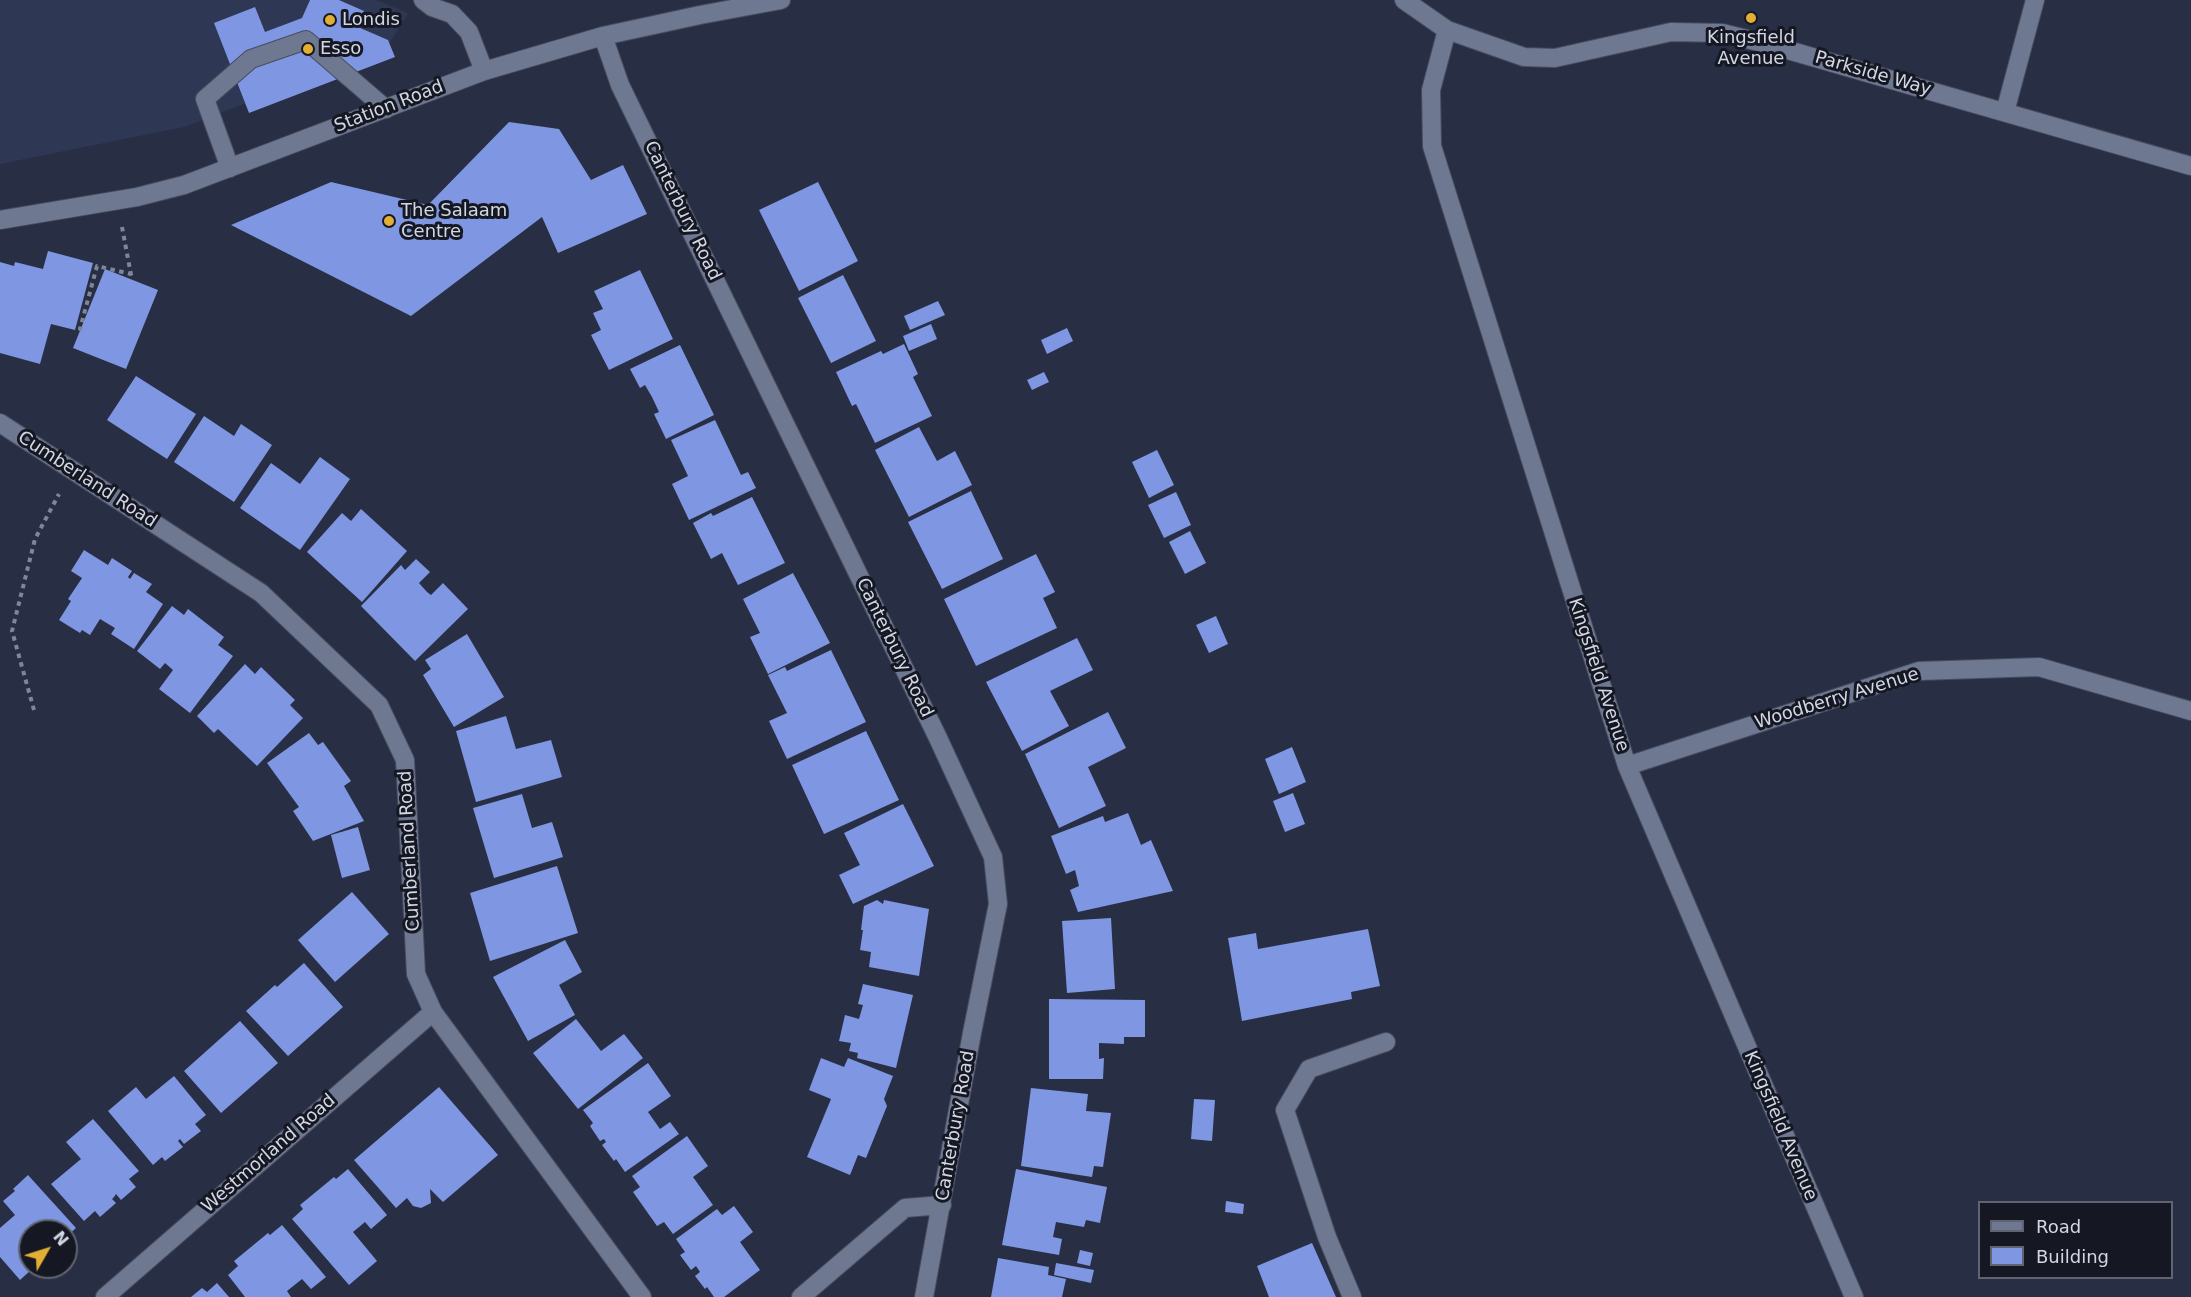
<!DOCTYPE html>
<style>
body{margin:0}
#map{position:relative;width:2191px;height:1297px;overflow:hidden;background:#282f45;font-family:"DejaVu Sans",sans-serif}
canvas{display:block}
.legend{position:absolute;left:1978px;top:1201px;width:195px;height:78px;box-sizing:border-box;background:#151822;border:2px solid #616470;margin:0;padding:8px 10px;list-style:none;font-size:18px;color:#d2d7e5}
.legend li{display:flex;align-items:center;gap:12px;height:30px}
.legend b{width:30px;border:2px solid #616470}
.north{position:absolute;left:18px;top:1219px;width:60px;height:60px;box-sizing:border-box;background:#151822;border:2px solid #616470;border-radius:50%;rotate:51deg;font-size:16px;font-weight:700;line-height:24px;text-align:center;color:#d2d7e5}
.north::after{content:'';display:block;margin:auto;width:21px;height:27px;background:#e2af34;clip-path:polygon(50% 0,100% 100%,50% 72%,0 100%)}
</style>
<div id="map">
<canvas width="2191" height="1297"></canvas>
<ul class="legend">
<li><b style="height:8px;background:#6f7891"></b>Road</li>
<li><b style="height:16px;background:#7f96e2"></b>Building</li>
</ul>
<div class="north">N</div>
</div>
<script>
const g = document.querySelector('canvas').getContext('2d');
g.lineJoin = 'round';
function fillPath(path, color) {
  g.fillStyle = color;
  g.fill(path, 'evenodd');
}
function toPath(rows) {
  const path = new Path2D();
  for (const r of rows) {
    path.moveTo(r[0], r[1]);
    for (let i = 2; i < r.length; i += 2) path.lineTo(r[i], r[i + 1]);
  }
  return path;
}
function stroke(path, color, width, dash) {
  g.strokeStyle = color;
  g.lineWidth = width;
  g.lineCap = dash ? 'butt' : 'round';
  g.setLineDash(dash || []);
  g.stroke(path);
}
function write(font, color, halo, rows, align = 'center') {
  g.font = font + ' "DejaVu Sans",sans-serif';
  g.lineWidth = 6;
  g.setLineDash([]);
  g.textBaseline = 'middle';
  g.strokeStyle = halo;
  g.fillStyle = color;
  for (const [text, x, y, turn = 0] of rows) {
    g.save();
    g.translate(x, y);
    g.rotate((+turn || 0) * Math.PI / 180);
    g.textAlign = isNaN(turn) ? turn : align;
    if (halo) g.strokeText(text, 0, 0);
    g.fillText(text, 0, 0);
    g.restore();
  }
}
const built = toPath([
 [0,0,376,0,408,13,386,49,184,127,0,164]
]);
const building = toPath([
 [310,0,339,0,364,11,358,27,388,40,395,57,249,113,214,23,255,7,265,32,302,18],
 [509,122,559,129,591,180,623,165,647,214,558,253,542,217,411,316,231,225,331,182,428,205],
 [818,182,858,261,799,291,759,210],
 [48,251,93,263,75,330,51,324,40,364,0,353,0,262,14,266,15,262,43,269],
 [105,269,158,290,126,369,73,348],
 [640,270,673,339,609,370,591,335,601,330,593,313,603,309,594,291],
 [843,275,876,341,831,363,798,298],
 [938,301,945,315,910,330,904,316],
 [931,324,937,339,909,351,903,336],
 [1067,328,1073,341,1047,354,1041,340],
 [904,344,918,374,913,377,932,416,875,443,856,404,852,406,836,372,881,351,883,354],
 [680,345,714,415,666,439,654,414,659,412,652,397,645,385,640,388,630,369],
 [1044,372,1049,382,1032,390,1027,380],
 [136,376,196,414,167,459,107,420],
 [204,416,234,436,241,424,272,445,234,502,174,462],
 [715,420,741,475,748,472,756,488,689,520,672,484,688,476,671,440],
 [919,427,937,461,955,451,972,485,909,517,875,450],
 [1157,450,1174,485,1149,498,1132,462],
 [320,457,350,479,300,550,240,508,271,463,300,484],
 [971,491,1003,559,942,589,908,522],
 [1176,492,1191,525,1164,538,1148,505],
 [752,497,785,563,738,585,722,553,711,559,693,523,711,513,713,516],
 [361,509,407,551,362,602,307,552,342,513,351,521],
 [1190,531,1206,563,1185,574,1169,542],
 [84,550,108,565,112,558,132,571,128,577,130,579,134,573,152,584,146,592,163,604,134,649,111,634,115,628,100,619,90,635,82,630,80,633,59,620,71,601,68,599,82,578,71,571],
 [1036,554,1055,592,1043,598,1057,628,976,666,944,599],
 [416,559,430,572,419,583,427,592,431,595,443,583,468,609,415,661,361,606,401,565,405,570],
 [793,573,830,643,768,674,750,637,760,633,743,599],
 [172,606,184,615,188,609,224,637,218,645,233,656,190,713,159,689,173,670,165,663,160,669,137,651],
 [1216,616,1228,644,1209,653,1196,625],
 [467,634,504,697,454,727,423,675,431,669,425,660],
 [1077,638,1093,670,1050,691,1069,726,1022,751,986,682],
 [831,650,866,722,787,759,769,721,787,713,768,675,785,667,787,671],
 [245,664,255,674,261,667,295,700,290,705,303,718,257,766,218,729,214,733,197,716],
 [1108,712,1126,748,1088,767,1106,806,1059,828,1025,754],
 [506,716,516,749,551,740,562,777,476,802,456,731],
 [866,731,899,800,824,834,792,765],
 [309,733,318,745,323,742,351,781,344,786,364,821,313,841,293,811,299,807,267,763],
 [1292,747,1306,782,1279,794,1265,759],
 [1293,793,1305,824,1285,832,1273,801],
 [522,794,532,828,552,822,563,857,494,878,473,808],
 [903,804,934,866,853,904,839,875,860,865,844,833],
 [1128,813,1141,845,1151,840,1173,891,1078,912,1070,890,1079,886,1075,870,1066,874,1051,836,1103,816,1105,822],
 [358,827,370,870,342,878,331,835],
 [557,866,578,933,490,961,470,893],
 [352,892,389,934,335,982,298,940],
 [877,900,883,904,884,900,929,909,919,976,869,967,871,952,860,950,863,930,861,930,864,906],
 [1111,918,1115,989,1067,993,1062,921],
 [1368,929,1380,986,1351,992,1352,999,1242,1021,1228,938,1256,933,1258,949],
 [565,940,582,972,559,985,575,1015,528,1041,493,977],
 [304,963,343,1007,288,1056,246,1011,275,985,277,987],
 [863,984,913,995,896,1068,857,1058,858,1053,849,1051,851,1043,839,1041,845,1015,859,1019,863,1005,858,1004],
 [1049,999,1145,1000,1145,1037,1124,1037,1124,1044,1099,1043,1099,1059,1104,1058,1103,1079,1049,1079],
 [576,1019,601,1051,624,1034,643,1058,578,1109,533,1053],
 [240,1021,278,1063,221,1113,184,1071],
 [821,1058,844,1067,848,1058,893,1076,884,1099,887,1106,866,1158,858,1155,850,1175,807,1157,831,1099,809,1090],
 [648,1063,671,1096,648,1112,660,1129,670,1122,679,1134,625,1172,616,1159,614,1161,602,1145,606,1142,604,1139,600,1141,590,1126,593,1123,583,1110],
 [174,1076,206,1115,195,1124,201,1131,184,1144,180,1139,178,1141,183,1147,165,1161,162,1157,153,1165,108,1111,136,1087,146,1099],
 [439,1087,498,1155,443,1202,430,1189,431,1203,421,1208,413,1206,407,1198,396,1208,354,1160],
 [1031,1088,1088,1094,1086,1111,1111,1113,1103,1167,1094,1166,1092,1177,1021,1166],
 [1194,1099,1215,1100,1212,1141,1191,1139],
 [93,1119,139,1171,129,1179,136,1187,121,1200,116,1194,114,1197,112,1199,116,1203,100,1217,95,1211,84,1221,51,1184,81,1159,66,1142],
 [687,1136,708,1166,693,1177,713,1205,673,1234,664,1222,657,1226,633,1192,640,1187,632,1176],
 [348,1169,387,1215,371,1229,365,1222,353,1232,377,1261,349,1285,292,1219,303,1209,300,1205,334,1177,336,1179],
 [1016,1169,1107,1187,1100,1223,1086,1220,1084,1227,1056,1222,1053,1237,1062,1239,1059,1255,1002,1245],
 [28,1175,76,1228,66,1237,66,1231,30,1231,30,1267,40,1267,35,1272,32,1269,20,1280,0,1257,0,1228,15,1215,3,1201,15,1191,13,1189],
 [1226,1201,1244,1204,1243,1214,1225,1212],
 [734,1206,753,1232,740,1242,760,1270,724,1297,714,1297,707,1287,705,1289,695,1276,700,1272,696,1266,691,1270,680,1255,685,1252,676,1239,717,1209,722,1215],
 [282,1225,326,1277,311,1289,302,1279,287,1291,291,1297,245,1297,228,1275,238,1266,234,1261,268,1233,270,1235],
 [1312,1243,1336,1297,1269,1297,1257,1266],
 [1080,1250,1093,1253,1090,1266,1077,1263],
 [998,1258,1049,1267,1048,1275,1066,1279,1062,1297,991,1297],
 [1056,1263,1094,1270,1091,1283,1054,1275],
 [217,1283,229,1297,191,1297,202,1288,207,1292]
]);
const path = toPath([
 [122,227,132,280],
 [82,329,80,329,97,266,131,274],
 [34,710,12,631,35,539,59,494]
]);
const minor = toPath([
 [423,0,432,7,452,14,469,32,484,71],
 [1404,0,1447,30,1524,57,1555,58,1671,32,1722,33,1767,44,2191,166],
 [1447,30,1431,90,1432,146,1627,766,1854,1297],
 [603,36,620,85,938,738,993,857,998,904,972,1033,924,1297],
 [2005,112,2035,0],
 [230,168,205,99,251,59,306,40,386,109],
 [0,220,137,197,184,185,484,71,603,36,700,15,781,0],
 [0,423,261,593,379,705,405,760,416,974,433,1012,642,1297],
 [1627,766,1919,671,2039,667,2191,711],
 [105,1297,433,1012],
 [801,1297,905,1208,942,1205],
 [1352,1297,1327,1237,1285,1110,1309,1069,1386,1042]
]);
const markers = [
 [1751,18,6,"#e2af34"],
 [330,20,6,"#e2af34"],
 [308,49,6,"#e2af34"],
 [389,221,6,"#e2af34"]
];
const poiNames = [
 ["Londis",342,20],
 ["Kingsfield",1751,38,"center"],
 ["Avenue",1751,59,"center"],
 ["Esso",320,49],
 ["The Salaam",401,211],
 ["Centre",401,232]
];
const streetNames = [
 ["Parkside Way",1873,74,16],
 ["Station Road",389,107,-21],
 ["Canterbury Road",682,211,64],
 ["Cumberland Road",87,480,33],
 ["Canterbury Road",894,648,64],
 ["Kingsfield Avenue",1598,675,72],
 ["Woodberry Avenue",1837,699,-17],
 ["Cumberland Road",410,851,-93],
 ["Canterbury Road",956,1126,-80],
 ["Kingsfield Avenue",1780,1126,67],
 ["Westmorland Road",269,1154,-41]
];
fillPath(built, '#2e3753');
fillPath(building, '#7f96e2');
stroke(minor, '#474d5f', 20);
stroke(path, '#808698', 4, [4.5, 4.5]);
stroke(minor, '#6f7891', 18);
for (const [x, y, r, color] of markers) {
  const dot = new Path2D();
  dot.arc(x, y, r, 0, 2 * Math.PI);
  g.fillStyle = color;
  g.fill(dot);
  stroke(dot, '#151822', 2);
}
write('18px', '#d2d7e5', '#151822', poiNames, 'left');
write('18px', '#d2d7e5', '#151822', streetNames);
</script>
